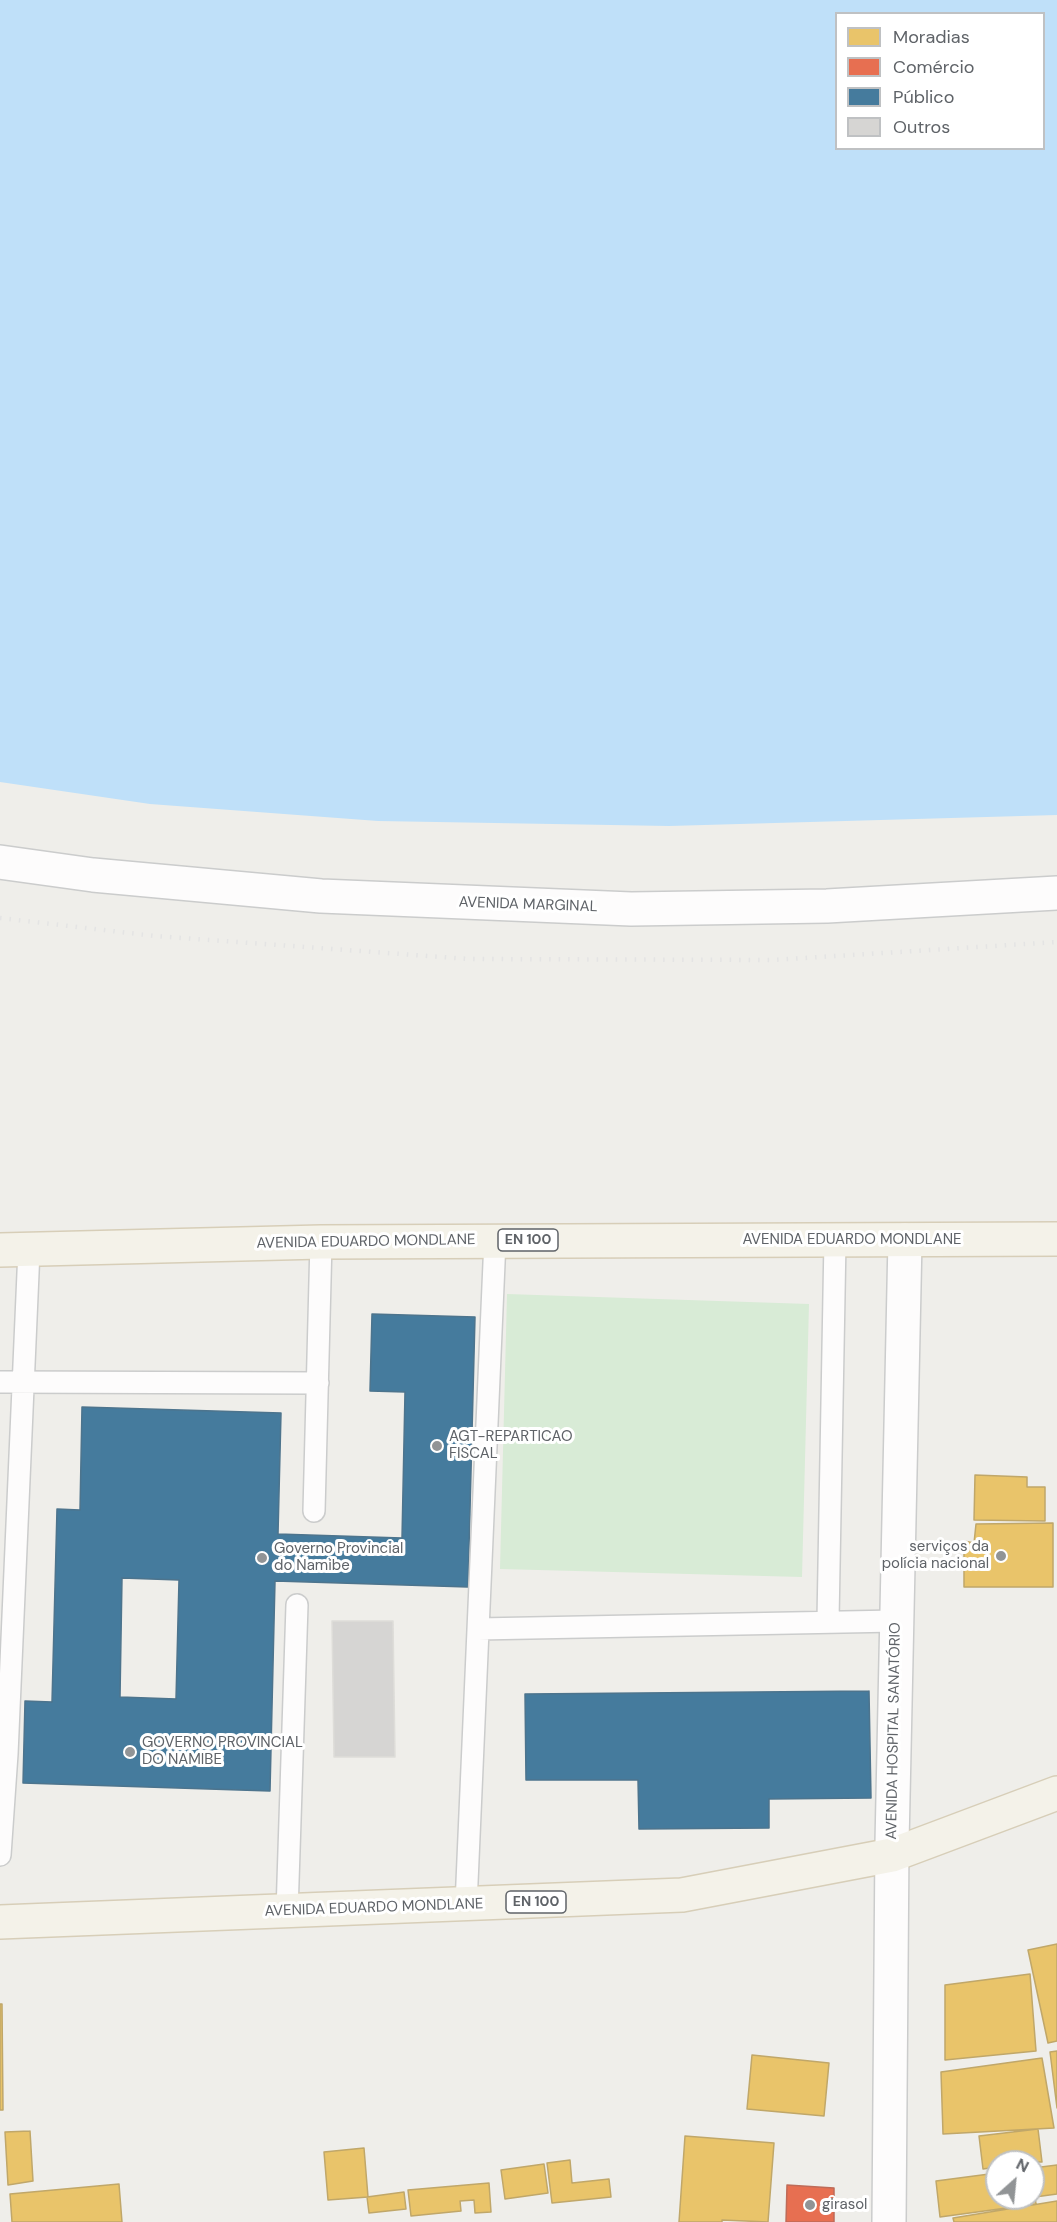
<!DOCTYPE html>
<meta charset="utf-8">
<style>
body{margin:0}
#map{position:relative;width:1057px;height:2222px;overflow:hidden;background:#efeeea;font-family:"DM Sans",sans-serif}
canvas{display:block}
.legend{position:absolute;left:835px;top:12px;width:210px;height:138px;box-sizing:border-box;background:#fff;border:2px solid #bfc1c3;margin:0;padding:8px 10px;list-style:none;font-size:18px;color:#5f6368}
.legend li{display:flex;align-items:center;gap:12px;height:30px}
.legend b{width:30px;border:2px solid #bfc1c3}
.north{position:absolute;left:985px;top:2150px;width:60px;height:60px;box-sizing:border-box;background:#fff;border:2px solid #bfc1c3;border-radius:50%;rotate:27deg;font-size:16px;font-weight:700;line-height:24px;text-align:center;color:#5f6368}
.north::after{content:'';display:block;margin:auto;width:21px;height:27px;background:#919496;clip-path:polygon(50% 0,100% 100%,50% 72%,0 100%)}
</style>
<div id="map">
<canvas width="1057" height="2222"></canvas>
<ul class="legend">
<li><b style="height:16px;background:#e9c46a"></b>Moradias</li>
<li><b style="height:16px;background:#e76f51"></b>Comércio</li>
<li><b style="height:16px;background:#457b9d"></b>Público</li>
<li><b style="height:16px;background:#d6d5d3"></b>Outros</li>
</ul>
<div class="north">N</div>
</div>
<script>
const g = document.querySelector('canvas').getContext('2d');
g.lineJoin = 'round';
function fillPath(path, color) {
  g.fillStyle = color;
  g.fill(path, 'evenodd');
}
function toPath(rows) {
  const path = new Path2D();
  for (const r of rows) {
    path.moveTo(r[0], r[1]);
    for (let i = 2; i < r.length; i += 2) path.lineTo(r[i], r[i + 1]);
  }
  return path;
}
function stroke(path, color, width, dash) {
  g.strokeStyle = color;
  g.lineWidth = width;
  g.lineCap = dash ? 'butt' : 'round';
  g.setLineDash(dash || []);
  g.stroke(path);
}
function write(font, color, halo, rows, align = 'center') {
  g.font = font + ' "DM Sans",sans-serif';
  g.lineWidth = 6;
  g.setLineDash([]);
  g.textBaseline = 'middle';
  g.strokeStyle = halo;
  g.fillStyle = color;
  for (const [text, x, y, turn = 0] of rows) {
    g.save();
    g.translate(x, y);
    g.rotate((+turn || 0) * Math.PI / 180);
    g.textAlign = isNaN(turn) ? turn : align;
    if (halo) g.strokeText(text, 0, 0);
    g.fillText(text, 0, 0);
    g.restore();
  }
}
const green = toPath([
 [507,1294,809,1304,802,1577,500,1569]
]);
const water = toPath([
 [0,0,1057,0,1057,815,669,826,378,821,150,804,0,782],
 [836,14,1044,14,1044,148,836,148]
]);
const homes = toPath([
 [975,1475,1027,1477,1027,1487,1045,1487,1045,1521,974,1520,975,1475],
 [1053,1523,1053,1587,964,1587,964,1541,974,1543,976,1524,1053,1523],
 [1057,1944,1057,2041,1048,2043,1028,1950,1057,1944],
 [1030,1974,1036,2051,945,2060,945,1985,1030,1974],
 [0,2004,2,2004,3,2110,0,2110,0,2004],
 [1057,2051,1057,2108,1050,2052,1057,2051],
 [752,2055,829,2063,824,2116,747,2109,752,2055],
 [1042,2058,1054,2128,943,2134,941,2072,1042,2058],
 [1038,2129,1042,2162,997,2162,997,2167,983,2169,979,2136,1038,2129],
 [30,2131,33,2181,8,2185,5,2132,30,2131],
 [685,2136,774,2143,768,2222,722,2220,722,2222,679,2222,685,2136],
 [364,2148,368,2197,328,2200,324,2152,364,2148],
 [570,2160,572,2183,609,2179,611,2197,552,2203,547,2163,570,2160],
 [544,2164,548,2193,505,2199,501,2170,544,2164],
 [1057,2165,1057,2194,1035,2197,1036,2204,940,2217,936,2181,997,2173,997,2198,1033,2198,1033,2168,1057,2165],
 [489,2183,491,2212,475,2213,474,2200,460,2201,461,2211,411,2216,408,2190,489,2183],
 [119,2184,122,2222,12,2222,10,2194,119,2184],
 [404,2192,406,2209,369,2213,367,2197,404,2192],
 [1057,2201,1057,2222,954,2222,953,2218,1057,2201]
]);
const shops = toPath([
 [787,2185,834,2188,834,2222,786,2222,787,2185]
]);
const public = toPath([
 [372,1314,475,1317,468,1587,275,1581,270,1791,23,1783,25,1701,52,1702,57,1509,80,1510,82,1407,281,1413,278,1534,402,1538,405,1392,370,1391,372,1314],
 [122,1578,179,1580,176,1699,120,1697,122,1578],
 [869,1691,871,1798,769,1799,769,1828,639,1829,638,1780,526,1780,525,1694,869,1691]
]);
const building = toPath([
 [332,1621,393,1621,395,1757,334,1757,332,1621]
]);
const lane = toPath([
 [0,1382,318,1383],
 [314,1511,321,1242],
 [828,1620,835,1240],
 [478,1629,896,1621],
 [0,1855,7,1754,29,1250],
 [466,1905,495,1240],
 [287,1912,297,1605]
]);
const street = toPath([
 [0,862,93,875,321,896,631,909,827,906,1057,893],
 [889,2222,892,1843,905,1240]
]);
const primary = toPath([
 [0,1250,321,1242,1057,1239],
 [0,1922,682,1895,892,1855,1057,1793]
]);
const rail = toPath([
 [0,918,155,936,469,959,772,960,1057,942]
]);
const markers = [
 [437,1446,6,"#919496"],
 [1001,1556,6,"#919496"],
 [262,1558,6,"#919496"],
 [130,1752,6,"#919496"],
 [810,2205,6,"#919496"]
];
const shields = [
 [528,1240,60],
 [536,1902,60]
];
const shieldNames = [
 ["EN 100",528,1240],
 ["EN 100",536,1902]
];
const streetNames = [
 ["AVENIDA MARGINAL",528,905,2],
 ["AVENIDA EDUARDO MONDLANE",852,1240],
 ["AVENIDA EDUARDO MONDLANE",366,1242,-1],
 ["AVENIDA HOSPITAL SANATÓRIO",894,1731,-89],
 ["AVENIDA EDUARDO MONDLANE",374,1908,-2]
];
const poiNames = [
 ["AGT-REPARTICAO",449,1437],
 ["FISCAL",449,1454],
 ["serviços da",989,1547,"right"],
 ["polícia nacional",989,1564,"right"],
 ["Governo Provincial",274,1549],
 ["do Namibe",274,1566],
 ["GOVERNO PROVINCIAL",142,1743],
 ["DO NAMIBE",142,1760],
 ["girasol",822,2205]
];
fillPath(green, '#d8ebd6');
fillPath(water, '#bfe0f9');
fillPath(homes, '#e9c46a');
stroke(homes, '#c0a769', 1.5);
fillPath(shops, '#e76f51');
stroke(shops, '#be6b58', 1.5);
fillPath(public, '#457b9d');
stroke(public, '#4d748d', 1.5);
fillPath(building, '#d6d5d3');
stroke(building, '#deddd9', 1.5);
stroke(lane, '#cbcccc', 24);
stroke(street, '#cbcccc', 36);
stroke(primary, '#d7ceb8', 36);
stroke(lane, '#fdfcfc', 21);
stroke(street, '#fdfcfc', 33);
stroke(primary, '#f4f2e9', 33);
stroke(rail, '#e4e4e4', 4.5, [1.5, 8]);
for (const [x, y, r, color] of markers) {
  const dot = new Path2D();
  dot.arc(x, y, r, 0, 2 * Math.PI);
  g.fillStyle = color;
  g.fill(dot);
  stroke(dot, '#fff', 2);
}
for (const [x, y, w] of shields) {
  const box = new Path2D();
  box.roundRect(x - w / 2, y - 11, w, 22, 4.5);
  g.fillStyle = '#fff';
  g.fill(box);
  stroke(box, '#5f6368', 1.5);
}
write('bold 14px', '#5f6368', null, shieldNames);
write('15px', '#5f6368', '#fff', streetNames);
write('15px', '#5f6368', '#fff', poiNames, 'left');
</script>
